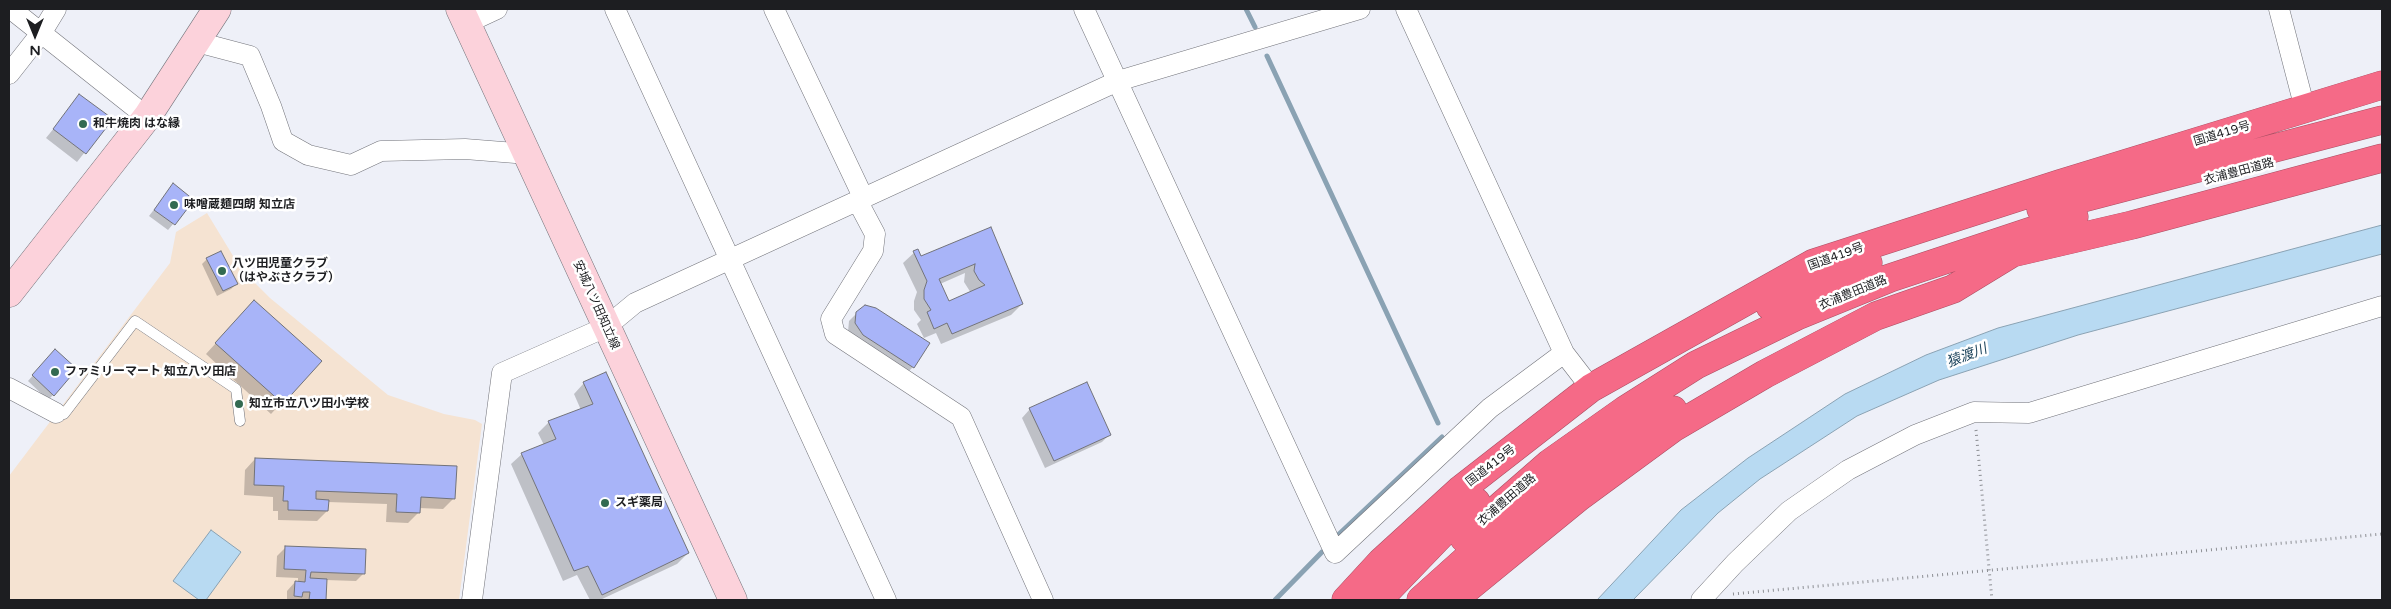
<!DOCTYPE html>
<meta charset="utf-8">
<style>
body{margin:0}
#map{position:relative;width:2391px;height:609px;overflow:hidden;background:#eef0f8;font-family:"Varela Round",sans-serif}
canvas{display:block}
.frame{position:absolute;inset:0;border:10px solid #1d1e21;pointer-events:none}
.north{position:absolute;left:10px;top:10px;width:50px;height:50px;-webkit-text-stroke:4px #fff;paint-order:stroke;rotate:180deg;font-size:14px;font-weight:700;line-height:20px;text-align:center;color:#1d1e21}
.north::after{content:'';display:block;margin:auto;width:18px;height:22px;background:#1d1e21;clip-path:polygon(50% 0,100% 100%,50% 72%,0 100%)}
</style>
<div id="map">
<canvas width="2391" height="609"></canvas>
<div class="frame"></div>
<div class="north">N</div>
</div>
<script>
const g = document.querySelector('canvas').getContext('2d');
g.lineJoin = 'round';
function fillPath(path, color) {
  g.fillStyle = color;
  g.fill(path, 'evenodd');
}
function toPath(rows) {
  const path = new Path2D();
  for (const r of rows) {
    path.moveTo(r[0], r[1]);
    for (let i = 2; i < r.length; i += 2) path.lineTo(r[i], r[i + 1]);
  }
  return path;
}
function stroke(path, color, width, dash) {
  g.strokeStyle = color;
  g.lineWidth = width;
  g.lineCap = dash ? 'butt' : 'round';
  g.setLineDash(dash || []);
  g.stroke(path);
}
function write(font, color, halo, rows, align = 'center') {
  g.font = font + ' "Varela Round","Noto Sans JP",sans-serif';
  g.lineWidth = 5;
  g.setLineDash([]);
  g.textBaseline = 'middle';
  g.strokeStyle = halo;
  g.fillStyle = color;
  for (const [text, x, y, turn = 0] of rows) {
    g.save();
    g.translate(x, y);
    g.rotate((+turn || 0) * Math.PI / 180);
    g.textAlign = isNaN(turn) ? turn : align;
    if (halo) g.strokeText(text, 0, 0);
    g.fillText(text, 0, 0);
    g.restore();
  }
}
const education = toPath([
 [207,213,241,269,270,298,388,395,444,414,475,420,482,424,459,600,9,600,9,476,170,263,176,232]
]);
const water = toPath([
 [2382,225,2382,254,2078,335,1939,380,1857,416,1760,479,1718,513,1633,600,1597,600,1681,510,1748,458,1845,394,1926,355,1998,328,2382,225],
 [211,530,241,552,206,600,199,600,173,581,211,530]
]);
const shadow = toPath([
 [80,96,111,119,77,162,46,138],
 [173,185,193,200,168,230,149,216],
 [990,229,1022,304,1011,315,941,344,936,333,924,338,917,324,921,320,914,310,914,301,917,292,903,263,917,250,921,257],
 [965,273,964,282,971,293,949,303,940,284],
 [207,259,236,284,231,289,217,296,202,264],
 [244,312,320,361,271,414,206,354],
 [857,313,913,367,905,375,848,332,849,321],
 [50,356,53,395,48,400,28,381],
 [584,383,688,553,677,564,600,600,590,600,577,575,563,581,511,464,522,454,544,445,538,433,549,422,581,410,574,394],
 [1030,409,1110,434,1102,442,1045,468,1022,418],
 [255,459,454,498,443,509,419,508,419,512,408,523,386,522,387,504,328,502,327,511,317,521,278,520,278,511,273,511,273,497,244,495,245,470],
 [285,548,364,573,356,581,326,580,325,600,287,600,287,591,295,582,298,583,298,578,276,577,277,556]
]);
const stream = toPath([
 [1246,9,1255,27],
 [1267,56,1438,423],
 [1338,535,1442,437],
 [1275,600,1322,552]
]);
const building = toPath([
 [79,94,113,119,86,154,53,129,79,94],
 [173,183,194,200,175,225,154,210,173,183],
 [991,227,1023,304,952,334,947,323,934,329,927,312,931,310,924,299,924,290,927,281,913,251,918,249,921,256,991,227],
 [975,264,974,271,979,280,985,285,949,301,939,279,975,264],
 [221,251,238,284,223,291,206,258,221,251],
 [254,300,322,361,283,404,215,343,254,300],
 [865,305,876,308,930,343,914,368,863,335,855,323,856,312,865,305],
 [55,349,77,369,54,396,32,375,55,349],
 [606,372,689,553,602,595,588,566,574,571,521,453,556,439,548,421,593,404,583,382,606,372],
 [1087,382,1111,435,1054,461,1029,408,1087,382],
 [255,458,457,466,455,499,421,497,420,513,396,512,397,494,316,491,316,499,329,500,328,511,288,510,288,501,283,501,284,486,254,485,255,458],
 [285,546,366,549,365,574,311,572,310,578,327,579,326,600,309,600,310,592,303,592,302,597,294,596,295,581,305,582,306,570,284,569,285,546]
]);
const path = toPath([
 [1976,430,1992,600],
 [1733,594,2382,534]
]);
const lane = toPath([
 [56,413,64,414,135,321,236,389,240,421]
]);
const street = toPath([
 [11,9,147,117],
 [615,9,886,600],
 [774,9,864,199],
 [1084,9,1335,553,1490,408,1564,353],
 [1406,9,1564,353,1591,388],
 [2279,9,2305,109],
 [467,23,497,9],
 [197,42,250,56,271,106,283,141,308,155,351,165,381,151,465,149,528,154],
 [9,74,42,32,56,9],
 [858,202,875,234,873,251,831,319,835,334,961,417,1043,600],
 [9,388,56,413],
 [472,600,502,373,606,327,635,303,1118,81,1360,9],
 [1701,600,1735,563,1789,511,1848,470,1915,435,1974,412,2029,413,2382,306]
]);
const secondary = toPath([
 [460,9,733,600],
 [9,293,147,117,217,9]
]);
const highway = toPath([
 [2041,209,2382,120],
 [1770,306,1851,269,1868,263],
 [1464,538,1550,463,1625,410,1696,365,1799,315,1890,278,2074,217],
 [1346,600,1381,562,1460,490,1591,388,1814,263,2059,184,2382,85],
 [1378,600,1456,519,1476,502],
 [1421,600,1490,538,1546,492,1617,441,1673,410],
 [1453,600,1579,497,1673,428,1765,374,1876,316,1953,289,2012,253,2132,225,2382,158]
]);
const markers = [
 [83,124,5,"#336a51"],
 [174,205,5,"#336a51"],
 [222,271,5,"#336a51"],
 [55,372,5,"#336a51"],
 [239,404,5,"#336a51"],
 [605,503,5,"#336a51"]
];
const poiNames = [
 ["和牛焼肉 はな縁",93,124],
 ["味噌蔵麺四朗 知立店",184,205],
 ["八ツ田児童クラブ",232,264],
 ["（はやぶさクラブ）",232,278],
 ["ファミリーマート 知立八ツ田店",65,372],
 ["知立市立八ツ田小学校",249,404],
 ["スギ薬局",615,503]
];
const streetNames = [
 ["国道419号",2222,134,-17],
 ["衣浦豊田道路",2239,172,-15],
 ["国道419号",1836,257,-20],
 ["衣浦豊田道路",1853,293,-22],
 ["安城八ツ田知立線",596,305,66],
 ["国道419号",1491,466,-38],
 ["衣浦豊田道路",1507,500,-41]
];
const waterNames = [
 ["猿渡川",1967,356,-21]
];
fillPath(education, '#f5e3d2');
fillPath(water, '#b8daf2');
stroke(water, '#8aa2b3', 1);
fillPath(shadow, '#0003');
stroke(stream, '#8aa2b3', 5);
fillPath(building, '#a8b4f8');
stroke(building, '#72737a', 1);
stroke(lane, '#73747b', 11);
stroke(street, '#73747b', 21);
stroke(secondary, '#73747b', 29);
stroke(highway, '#a94f63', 29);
stroke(path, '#8d8f94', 3, [1, 4]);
stroke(lane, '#fff', 10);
stroke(street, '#fff', 20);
stroke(secondary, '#fcd2db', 28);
stroke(highway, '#f56a87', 28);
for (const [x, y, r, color] of markers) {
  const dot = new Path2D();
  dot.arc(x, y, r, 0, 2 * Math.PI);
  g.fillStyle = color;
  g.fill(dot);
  stroke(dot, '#fff', 2);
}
write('bold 12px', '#1d1e21', '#fff', poiNames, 'left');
write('12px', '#1d1e21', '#fff', streetNames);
write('italic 14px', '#1d445c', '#fff', waterNames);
</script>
